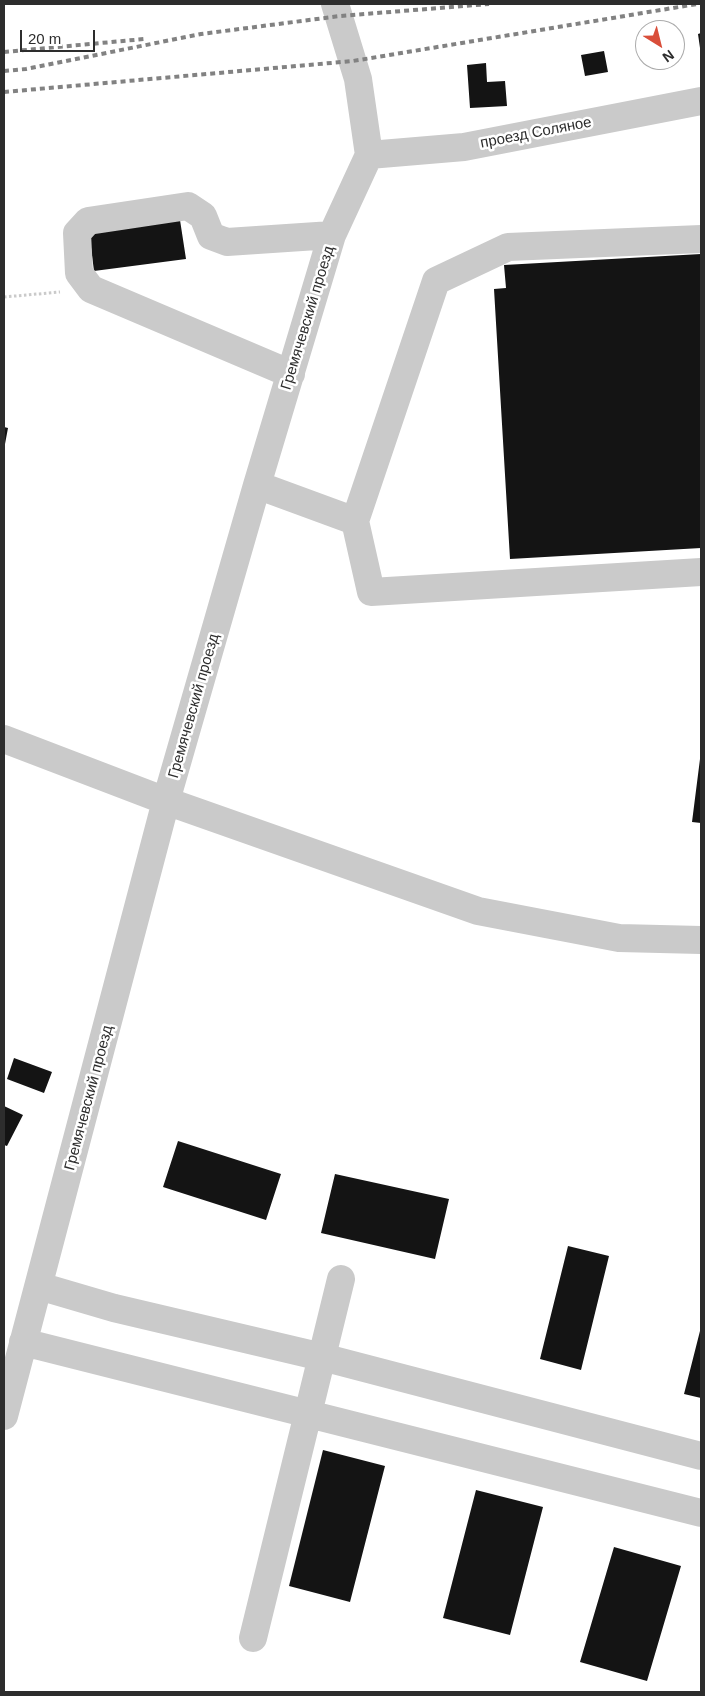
<!DOCTYPE html>
<meta charset="utf-8">
<style>
body{margin:0}
#map{position:relative;width:705px;height:1696px;overflow:hidden;background:#fff;font-family:Helvetica,sans-serif}
canvas{display:block}
.frame{position:absolute;inset:0;border:5px solid #2d2d2d;pointer-events:none}
.north{position:absolute;left:635px;top:20px;width:50px;height:50px;box-sizing:border-box;background:#fff;border:1px solid #ababab;border-radius:50%;rotate:144deg;font-size:14px;font-weight:700;line-height:20px;text-align:center;color:#2d2d2d}
.north::after{content:'';display:block;margin:auto;width:18px;height:22px;background:#d94e3a;clip-path:polygon(50% 0,100% 100%,50% 72%,0 100%)}
.scale{position:absolute;left:20px;top:30px;width:75px;height:22px;box-sizing:border-box;border:2px solid #2d2d2d;border-top:0;padding-left:6px;font-size:15px;line-height:18px;white-space:nowrap;color:#2d2d2d;-webkit-text-stroke:4px #fff;paint-order:stroke}
</style>
<div id="map">
<canvas width="705" height="1696"></canvas>
<div class="frame"></div>
<div class="north">N</div>
<div class="scale">20 m</div>
</div>
<script>
const g = document.querySelector('canvas').getContext('2d');
g.lineJoin = 'round';
function fillPath(path, color) {
  g.fillStyle = color;
  g.fill(path, 'evenodd');
}
function toPath(rows) {
  const path = new Path2D();
  for (const r of rows) {
    path.moveTo(r[0], r[1]);
    for (let i = 2; i < r.length; i += 2) path.lineTo(r[i], r[i + 1]);
  }
  return path;
}
function stroke(path, color, width, dash) {
  g.strokeStyle = color;
  g.lineWidth = width;
  g.lineCap = dash ? 'butt' : 'round';
  g.setLineDash(dash || []);
  g.stroke(path);
}
function write(font, color, halo, rows, align = 'center') {
  g.font = font + ' Helvetica,sans-serif';
  g.lineWidth = 5;
  g.setLineDash([]);
  g.textBaseline = 'middle';
  g.strokeStyle = halo;
  g.fillStyle = color;
  for (const [text, x, y, turn = 0] of rows) {
    g.save();
    g.translate(x, y);
    g.rotate((+turn || 0) * Math.PI / 180);
    g.textAlign = isNaN(turn) ? turn : align;
    if (halo) g.strokeText(text, 0, 0);
    g.fillText(text, 0, 0);
    g.restore();
  }
}
const building = toPath([
 [701,33,701,48,700,48,698,34],
 [604,51,608,72,585,76,581,55],
 [486,63,487,82,505,81,507,106,470,108,467,65],
 [180,220,186,259,94,271,89,232],
 [701,254,701,548,510,559,494,289,506,288,504,265],
 [4,427,8,428,5,444,4,444],
 [700,759,701,759,701,823,692,822],
 [14,1058,52,1072,44,1093,7,1079],
 [4,1106,23,1115,7,1146,4,1145],
 [178,1141,281,1174,266,1220,163,1187],
 [335,1174,449,1199,435,1259,321,1233],
 [568,1246,609,1256,581,1370,540,1359],
 [701,1327,701,1398,684,1394],
 [323,1450,385,1466,350,1602,289,1586],
 [476,1490,543,1507,510,1635,443,1618],
 [614,1547,681,1566,647,1681,580,1662]
]);
const path = toPath([
 [4,297,60,292]
]);
const minor = toPath([
 [369,155,464,147,701,101],
 [291,374,91,289,79,273,77,233,88,221,188,206,203,216,211,236,227,242,332,235],
 [257,485,355,521,371,592,701,572],
 [355,521,436,281,508,247,701,239],
 [4,739,166,801,478,911,619,938,701,940],
 [39,1286,114,1308,322,1357,701,1456],
 [23,1342,701,1513],
 [4,1416,166,801,257,485,332,235,369,155,358,79,335,4],
 [253,1638,341,1279]
]);
const rail = toPath([
 [4,52,144,39],
 [4,71,26,69,201,34,340,16,489,4],
 [4,92,353,61,697,4]
]);
const streetNames = [
 ["проезд Соляное",536,133,-11],
 ["Гремячевский проезд",308,318,-73],
 ["Гремячевский проезд",194,706,-74],
 ["Гремячевский проезд",89,1098,-75]
];
fillPath(building, '#141414');
stroke(path, '#cacaca', 3, [2.5, 2.5]);
stroke(minor, '#cacaca', 28);
stroke(rail, '#828282', 4, [5, 4]);
write('15px', '#2d2d2d', '#fff', streetNames);
</script>
